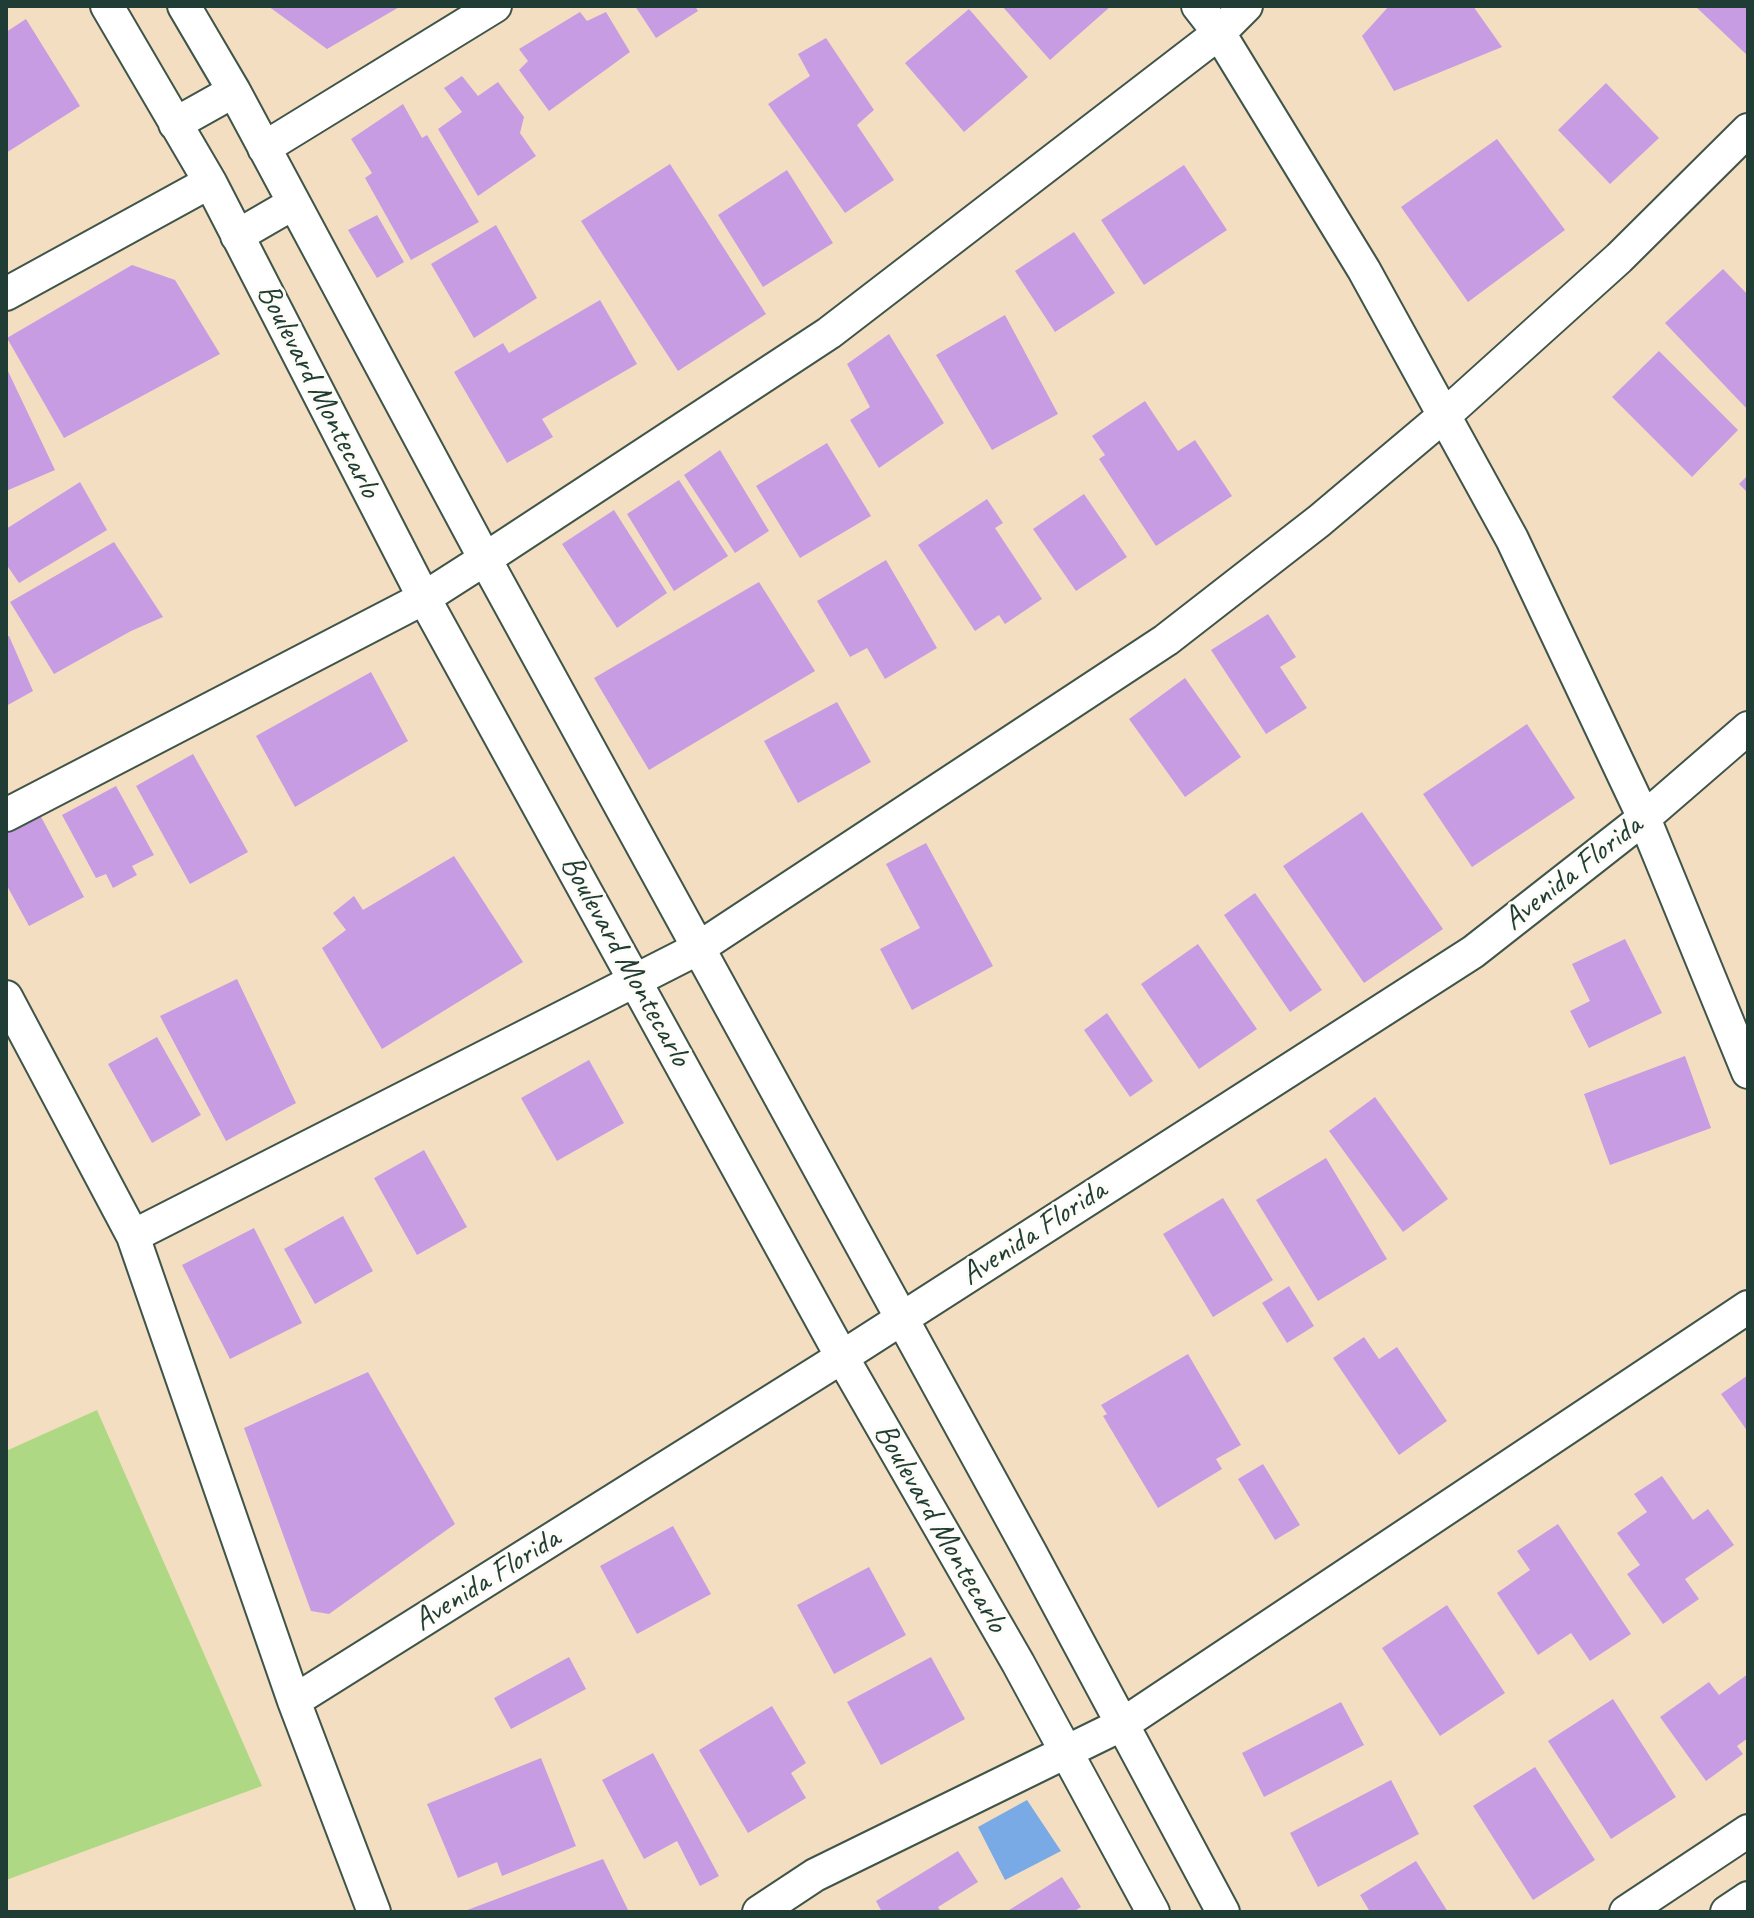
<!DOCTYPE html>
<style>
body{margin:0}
#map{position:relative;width:1754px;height:1918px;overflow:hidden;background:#f4dec1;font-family:Caveat,sans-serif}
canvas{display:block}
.frame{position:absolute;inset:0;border:8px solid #1f3d34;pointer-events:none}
</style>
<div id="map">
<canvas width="1754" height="1918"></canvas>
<div class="frame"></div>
</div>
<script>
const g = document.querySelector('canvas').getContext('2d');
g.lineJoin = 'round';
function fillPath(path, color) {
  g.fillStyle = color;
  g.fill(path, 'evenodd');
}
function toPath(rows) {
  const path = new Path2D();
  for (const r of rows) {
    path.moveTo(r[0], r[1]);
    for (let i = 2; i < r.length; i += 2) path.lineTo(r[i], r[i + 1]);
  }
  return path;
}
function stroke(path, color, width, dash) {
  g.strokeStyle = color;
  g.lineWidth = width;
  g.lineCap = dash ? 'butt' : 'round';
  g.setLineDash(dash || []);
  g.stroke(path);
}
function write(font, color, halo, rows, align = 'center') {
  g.font = font + ' Caveat,sans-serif';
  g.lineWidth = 6;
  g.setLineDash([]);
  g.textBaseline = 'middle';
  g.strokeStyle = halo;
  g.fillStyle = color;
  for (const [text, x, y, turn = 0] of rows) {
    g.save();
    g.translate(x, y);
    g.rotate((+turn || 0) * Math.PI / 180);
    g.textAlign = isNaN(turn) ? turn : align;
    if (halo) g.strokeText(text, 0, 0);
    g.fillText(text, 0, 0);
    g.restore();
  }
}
const green = toPath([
 [97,1410,262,1786,6,1880,6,1451]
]);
const water = toPath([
 [1027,1800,1061,1851,1005,1880,978,1827]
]);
const building = toPath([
 [268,6,401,6,327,49],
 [635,6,695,6,698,11,656,38],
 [1002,6,1111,6,1050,60],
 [1389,6,1473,6,1502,47,1394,91,1362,36],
 [1695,6,1748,6,1748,56],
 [969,9,1028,77,964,132,905,63],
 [580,12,587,21,606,12,630,52,549,111,519,70,528,61,519,49],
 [26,19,80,106,6,153,6,32],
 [826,38,874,110,857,125,894,180,845,213,768,104,810,76,798,54],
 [462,76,478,96,498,82,524,117,520,133,536,156,478,196,438,129,462,112,444,88],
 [1606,83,1659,138,1610,184,1558,130],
 [403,104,422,138,427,135,479,222,411,260,365,178,372,173,351,139],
 [1497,139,1565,230,1468,302,1401,207],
 [670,164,766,314,678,371,581,221],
 [1184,165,1227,230,1144,285,1101,220],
 [787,170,833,243,763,287,718,215],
 [377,215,404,262,377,278,348,230],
 [496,225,537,298,474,338,431,264],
 [1074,232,1115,293,1055,332,1015,271],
 [132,265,175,280,220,354,64,438,7,338],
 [1723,269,1748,295,1748,410,1665,323],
 [600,300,637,364,542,419,553,437,507,463,454,372,503,343,509,353],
 [1005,315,1058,414,992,450,936,355],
 [889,334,944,423,879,468,850,420,870,407,847,364],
 [1659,351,1738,430,1692,477,1612,397],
 [6,367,55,470,6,491],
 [1145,401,1178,451,1195,440,1232,496,1156,546,1099,459,1105,455,1092,436],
 [827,443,871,516,800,558,756,486],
 [720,450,769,531,735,553,684,475],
 [1748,475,1748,493,1739,484],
 [679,480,728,556,674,591,627,514],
 [80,482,107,530,19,583,6,564,6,529],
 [1084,494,1127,557,1076,591,1033,529],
 [987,499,1003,523,995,528,1042,599,1005,624,999,615,975,631,918,545],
 [614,510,667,593,617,628,562,544],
 [114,542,163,617,131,631,54,674,10,602],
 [886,560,937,648,885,679,867,648,850,657,817,601],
 [759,582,815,671,649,770,594,678],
 [1268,614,1296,657,1280,667,1307,708,1266,734,1211,650],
 [9,636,33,691,6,706,6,637],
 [371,672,408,741,295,807,256,736],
 [1185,678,1241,757,1185,797,1129,719],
 [837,702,871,762,798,803,764,741],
 [1527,724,1575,798,1472,867,1423,794],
 [193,754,248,852,190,884,136,786],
 [116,786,154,855,132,866,137,875,113,888,106,874,96,878,62,815],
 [1362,812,1443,929,1364,983,1283,866],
 [40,815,84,897,29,926,6,884,6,834],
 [926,843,993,966,912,1010,880,949,920,928,886,864],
 [454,856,523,962,382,1049,322,948,346,930,333,913,354,896,363,910],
 [1255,893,1322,990,1290,1012,1224,915],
 [1625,939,1662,1013,1589,1048,1570,1011,1590,1001,1572,964],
 [1198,944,1257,1029,1199,1069,1141,984],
 [237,979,296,1103,226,1141,160,1016],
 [1107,1013,1153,1081,1130,1097,1084,1030],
 [157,1037,201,1115,152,1143,108,1064],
 [1685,1056,1711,1128,1610,1165,1584,1094],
 [589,1060,624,1123,557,1161,521,1098],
 [1375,1097,1448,1199,1403,1232,1329,1131],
 [424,1150,467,1227,417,1255,374,1178],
 [1326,1158,1387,1259,1318,1301,1256,1200],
 [1223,1198,1273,1280,1213,1317,1163,1234],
 [343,1216,373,1271,315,1304,284,1249],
 [254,1228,302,1323,230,1359,182,1265],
 [1289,1286,1314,1326,1287,1343,1262,1303],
 [1364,1337,1379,1359,1397,1347,1447,1421,1399,1455,1333,1358],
 [1188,1354,1241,1445,1216,1459,1222,1469,1158,1508,1103,1416,1107,1414,1101,1405],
 [368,1372,455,1524,329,1614,311,1611,244,1428],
 [1748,1375,1748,1432,1721,1394],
 [1263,1464,1300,1525,1275,1540,1238,1479],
 [1662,1476,1693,1520,1708,1509,1734,1545,1685,1579,1699,1599,1663,1624,1627,1574,1640,1565,1617,1533,1647,1512,1634,1494],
 [1558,1524,1631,1634,1590,1661,1571,1633,1538,1655,1497,1593,1530,1570,1517,1551],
 [673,1526,711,1594,637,1634,600,1566],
 [869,1567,906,1635,834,1674,797,1605],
 [1447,1605,1505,1693,1440,1736,1382,1648],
 [569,1657,586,1689,511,1729,494,1698],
 [931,1657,965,1719,881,1765,847,1702],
 [1748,1674,1748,1738,1737,1746,1743,1754,1706,1781,1660,1717,1709,1682,1719,1695],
 [1613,1699,1676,1797,1611,1839,1548,1741],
 [1341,1702,1364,1745,1264,1797,1242,1753],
 [772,1706,806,1763,791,1773,806,1798,748,1833,699,1750],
 [653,1753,719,1876,700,1886,677,1841,644,1859,602,1780],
 [541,1758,576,1846,502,1876,497,1862,458,1878,427,1804],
 [1535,1767,1595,1860,1533,1900,1473,1806],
 [1391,1780,1419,1834,1318,1887,1290,1833],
 [958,1851,978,1882,938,1907,941,1912,882,1912,876,1901],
 [603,1859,629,1912,462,1912],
 [1416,1861,1448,1912,1370,1912,1360,1895],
 [1062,1877,1081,1907,1073,1912,1006,1912]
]);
const street = toPath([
 [107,6,210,182,424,598,842,1357,1018,1663,1153,1912],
 [184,6,234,91,485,559,1030,1552,1223,1912],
 [1198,6,1219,33,1364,270,1512,539,1644,818,1748,1072],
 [175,124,234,91],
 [264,148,495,6],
 [237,236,294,203],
 [6,294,210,182],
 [6,815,424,598,485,559,829,333,1219,33,1246,6],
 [6,997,133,1236,294,1701,374,1912],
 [133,1236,697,949,1166,640,1319,521,1446,414,1619,258,1748,130],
 [294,1701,842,1357,1473,952,1644,818,1748,728],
 [759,1912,815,1875,1123,1724,1748,1307],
 [1626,1912,1748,1831],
 [1727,1912,1748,1898]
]);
const streetNames = [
 ["Boulevard Montecarlo",318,391,63],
 ["Avenida Florida",1573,873,-38],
 ["Boulevard Montecarlo",625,961,61],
 ["Avenida Florida",1034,1233,-33],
 ["Boulevard Montecarlo",940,1528,60],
 ["Avenida Florida",487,1580,-32]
];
fillPath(green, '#aed884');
fillPath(water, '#79aae5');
fillPath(building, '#c79ce3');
stroke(street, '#3f5549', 36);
stroke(street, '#fff', 32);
write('32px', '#1f3d34', '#fdfcf7', streetNames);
</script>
